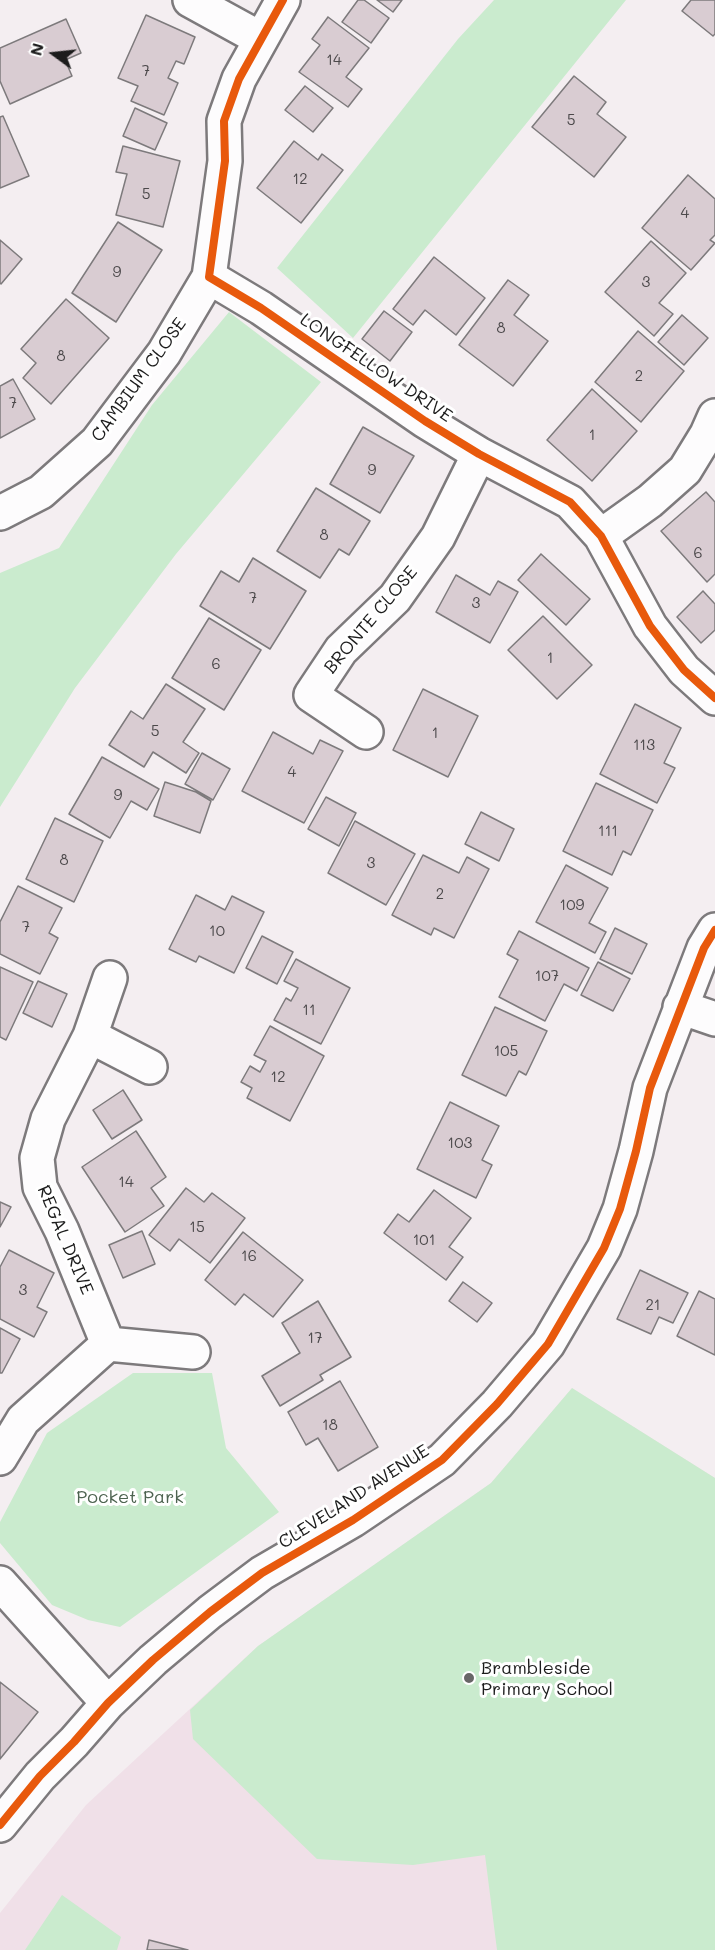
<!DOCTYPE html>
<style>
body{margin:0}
#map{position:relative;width:715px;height:1950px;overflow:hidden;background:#f4eef1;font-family:Mali,sans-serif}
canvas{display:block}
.north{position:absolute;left:24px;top:24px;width:60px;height:60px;-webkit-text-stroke:4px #fff;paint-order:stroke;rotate:285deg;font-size:16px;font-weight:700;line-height:24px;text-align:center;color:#1c1c1c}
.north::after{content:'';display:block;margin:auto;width:21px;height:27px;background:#1c1c1c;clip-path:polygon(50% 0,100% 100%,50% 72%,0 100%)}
</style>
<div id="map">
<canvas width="715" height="1950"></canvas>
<div class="north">N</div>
</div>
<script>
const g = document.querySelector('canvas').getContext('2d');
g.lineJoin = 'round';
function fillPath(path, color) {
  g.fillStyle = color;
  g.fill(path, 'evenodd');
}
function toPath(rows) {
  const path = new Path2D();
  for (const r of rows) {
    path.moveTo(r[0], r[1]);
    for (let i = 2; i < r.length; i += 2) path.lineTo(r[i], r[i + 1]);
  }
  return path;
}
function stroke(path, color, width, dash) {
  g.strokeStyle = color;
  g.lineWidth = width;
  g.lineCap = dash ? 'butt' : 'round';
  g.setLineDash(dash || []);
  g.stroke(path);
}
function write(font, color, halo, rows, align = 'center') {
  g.font = font + ' Mali,sans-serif';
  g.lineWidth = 6;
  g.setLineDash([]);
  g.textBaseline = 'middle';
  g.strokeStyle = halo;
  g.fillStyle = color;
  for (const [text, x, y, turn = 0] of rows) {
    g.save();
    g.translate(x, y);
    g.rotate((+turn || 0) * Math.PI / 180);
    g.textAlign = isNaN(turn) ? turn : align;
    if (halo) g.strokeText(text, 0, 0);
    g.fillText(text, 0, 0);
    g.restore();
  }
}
const built = toPath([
 [572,1388,715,1478,625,1950,0,1950,0,1913,86,1805,258,1646,491,1483]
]);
const green = toPath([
 [494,0,626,0,353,338,277,268,458,39],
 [229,312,321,382,176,554,75,688,0,807,0,573,59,548,152,405],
 [133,1373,212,1373,226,1448,279,1512,120,1627,88,1620,52,1605,0,1543,0,1522,47,1433],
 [572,1388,715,1478,715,1950,497,1950,485,1855,413,1865,317,1859,193,1739,190,1710,258,1646,491,1483],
 [62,1895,121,1937,117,1950,25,1950]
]);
const building = toPath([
 [358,0,364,0,389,18,371,43,342,22,358,0],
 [377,0,402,0,393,12,377,0],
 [691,0,715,0,715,34,713,36,682,11,691,0],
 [146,15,195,37,184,64,176,61,168,78,178,83,164,115,131,101,138,86,118,78,146,15],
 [328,17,369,48,346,77,362,89,348,107,299,72,320,45,312,39,328,17],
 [66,19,81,53,65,60,72,76,10,104,0,81,0,48,66,19],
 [574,76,606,102,597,114,626,137,594,177,532,127,574,76],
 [305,86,333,108,313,132,285,110,305,86],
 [135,108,167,123,155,150,123,136,135,108],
 [3,116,29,176,0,188,0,117,3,116],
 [294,141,318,160,322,154,343,170,301,223,257,188,294,141],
 [123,146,180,161,163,227,116,215,127,174,116,172,123,146],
 [688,175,715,199,715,235,710,240,715,243,691,270,642,228,688,175],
 [118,222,162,250,116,322,72,293,118,222],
 [0,240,22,259,1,284,0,283,0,240],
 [651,241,686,273,659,303,673,314,654,336,605,292,651,241],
 [434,257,485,298,456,335,425,310,413,325,393,309,434,257],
 [508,280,529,295,514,315,548,341,513,386,459,345,508,280],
 [66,299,109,338,51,404,23,378,36,363,21,349,66,299],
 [384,311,412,332,390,361,362,339,384,311],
 [682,315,708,338,684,365,658,342,682,315],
 [638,331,684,371,641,422,595,382,638,331],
 [13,379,35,419,0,438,0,386,13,379],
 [592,389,637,431,592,481,547,440,592,389],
 [363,427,414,456,380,513,330,484,363,427],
 [316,488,370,521,349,555,339,549,320,578,277,551,316,488],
 [706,492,715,502,715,574,707,582,661,531,706,492],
 [541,554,590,599,566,625,518,580,541,554],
 [253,558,306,591,270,649,200,606,221,571,239,582,253,558],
 [456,575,490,595,498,581,518,592,490,643,436,612,456,575],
 [703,591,715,604,715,630,701,643,677,617,703,591],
 [543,616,592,665,557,699,508,650,543,616],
 [209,618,261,650,224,710,172,678,209,618],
 [166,684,205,709,183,742,199,753,186,773,153,752,144,767,109,745,131,711,143,719,166,684],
 [423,689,478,716,448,777,393,750,423,689],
 [635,704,681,728,664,763,675,768,657,803,600,774,635,704],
 [273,732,313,754,320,740,343,751,304,823,242,791,273,732],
 [202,753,230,769,213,800,185,784,202,753],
 [102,757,159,789,147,810,131,801,110,838,69,814,102,757],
 [165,782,196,792,211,801,200,833,154,816,165,782],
 [596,783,653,810,631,855,623,851,612,875,563,851,596,783],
 [326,797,356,813,339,846,308,829,326,797],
 [481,812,514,829,499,861,465,844,481,812],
 [55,818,103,841,74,902,26,879,55,818],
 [355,821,415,854,386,905,328,873,355,821],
 [423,855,459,873,467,857,489,869,454,938,434,928,431,935,392,915,423,855],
 [566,865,608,888,589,923,606,932,595,953,536,922,566,865],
 [18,886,62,908,49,933,58,938,40,974,0,954,0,922,18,886],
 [196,895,225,910,232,896,264,912,234,973,199,956,196,962,169,949,196,895],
 [615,928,647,944,632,974,600,959,615,928],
 [519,931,589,968,577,991,564,984,545,1021,499,997,518,960,507,954,519,931],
 [262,936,293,952,277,984,246,968,262,936],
 [296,959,350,988,321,1044,274,1020,286,998,291,1001,298,988,284,981,296,959],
 [598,962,630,979,613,1011,581,995,598,962],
 [0,967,33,982,6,1040,0,1037,0,967],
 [38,981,67,994,52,1027,23,1013,38,981],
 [495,1007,547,1031,526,1075,519,1071,506,1096,462,1075,495,1007],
 [270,1026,324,1056,290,1121,247,1098,252,1088,241,1082,250,1066,260,1072,266,1061,254,1055,270,1026],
 [123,1090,142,1120,112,1139,93,1110,123,1090],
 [450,1102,499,1126,482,1160,492,1165,476,1198,417,1169,450,1102],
 [136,1131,166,1177,151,1188,164,1206,125,1232,82,1167,136,1131],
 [186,1188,204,1202,212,1193,245,1218,210,1263,179,1239,170,1251,149,1235,186,1188],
 [434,1190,471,1218,449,1247,463,1257,446,1280,384,1233,398,1214,409,1222,434,1190],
 [0,1202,11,1207,0,1227,0,1202],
 [142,1231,155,1264,123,1278,109,1245,142,1231],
 [243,1232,303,1280,273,1317,244,1294,235,1305,205,1280,243,1232],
 [9,1250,54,1273,37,1307,47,1312,34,1337,0,1319,0,1267,9,1250],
 [640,1270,688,1293,673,1323,659,1317,651,1334,617,1319,640,1270],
 [463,1282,492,1303,477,1322,449,1301,463,1282],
 [699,1291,715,1299,715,1355,677,1336,699,1291],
 [318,1301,351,1357,320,1375,323,1380,280,1406,262,1376,300,1353,282,1323,318,1301],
 [0,1328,20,1339,2,1373,0,1373,0,1328],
 [340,1381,378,1447,338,1471,318,1438,306,1445,288,1412,340,1381],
 [0,1682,38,1712,0,1759,0,1682],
 [149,1940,188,1950,147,1950,149,1940]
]);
const minor = toPath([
 [190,0,261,39],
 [283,0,239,79,224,121,225,161,209,277,261,308,425,421,479,454,570,502,601,536,650,626,684,670,715,698],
 [0,513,41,492,97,442,164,353,209,277],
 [601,536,650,501,685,470,707,434,715,416],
 [366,732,311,695,341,650,395,598,438,537,479,454],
 [680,1007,715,1019],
 [90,1036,150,1067],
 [108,1344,193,1352],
 [0,1458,23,1420,108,1344,62,1231,40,1187,37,1158,48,1119,90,1036,110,978],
 [0,1583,108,1703],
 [0,1825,40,1776,74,1742,108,1703,153,1660,210,1612,262,1573,353,1520,442,1460,497,1404,548,1344,604,1248,620,1209,636,1151,650,1088,704,948,715,930]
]);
const cycleway = toPath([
 [283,0,239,79,224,121,225,161,209,277,261,308,425,421,479,454,570,502,601,536,650,626,684,670,715,698],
 [0,1825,40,1776,74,1742,108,1703,153,1660,210,1612,262,1573,353,1520,442,1460,497,1404,548,1344,604,1248,620,1209,636,1151,650,1088,704,948,715,930]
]);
const markers = [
 [469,1678,6,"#686667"]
];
const numberNames = [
 ["14",334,60],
 ["7",146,71],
 ["5",571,120],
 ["12",300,179],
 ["5",146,194],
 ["4",685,213],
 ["9",117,272],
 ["3",646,282],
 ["8",501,328],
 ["8",61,356],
 ["2",639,376],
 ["7",13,403],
 ["1",592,435],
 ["9",372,470],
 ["8",324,535],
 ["6",698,553],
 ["7",253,598],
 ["3",476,603],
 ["1",550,658],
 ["6",216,664],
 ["5",155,731],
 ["1",435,733],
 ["113",644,745],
 ["4",292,772],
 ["9",118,795],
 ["111",608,831],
 ["8",64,860],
 ["3",371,863],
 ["2",440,894],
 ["109",572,905],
 ["7",26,927],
 ["10",217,931],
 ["107",547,976],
 ["11",309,1010],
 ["105",506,1051],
 ["12",278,1077],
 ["103",460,1143],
 ["14",126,1182],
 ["15",197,1227],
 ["101",424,1240],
 ["16",249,1256],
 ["3",23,1290],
 ["21",653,1305],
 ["17",315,1338],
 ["18",330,1425]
];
const streetNames = [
 ["LONGFELLOW DRIVE",376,368,34],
 ["CAMBIUM CLOSE",139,380,-54],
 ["BRONTE CLOSE",371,620,-50],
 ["REGAL DRIVE",65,1240,67],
 ["CLEVELAND AVENUE",354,1497,-33]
];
const parkNames = [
 ["Pocket Park",130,1497]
];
const poiNames = [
 ["Brambleside",481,1668],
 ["Primary School",481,1689]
];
fillPath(built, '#f0e0e8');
fillPath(green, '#caebce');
fillPath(building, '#d9ccd2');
stroke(building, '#7d7a7c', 1.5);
stroke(minor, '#7d7a7c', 38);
stroke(minor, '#fdfcfd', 33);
stroke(cycleway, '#e8590c', 8);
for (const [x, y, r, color] of markers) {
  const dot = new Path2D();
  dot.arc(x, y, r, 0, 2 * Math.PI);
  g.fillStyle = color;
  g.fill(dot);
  stroke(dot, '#fff', 2);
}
write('15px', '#4b484a', null, numberNames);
write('18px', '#1c1c1c', '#fff', streetNames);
write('18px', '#4d6350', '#fff', parkNames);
write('18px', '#1c1c1c', '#fff', poiNames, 'left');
</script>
